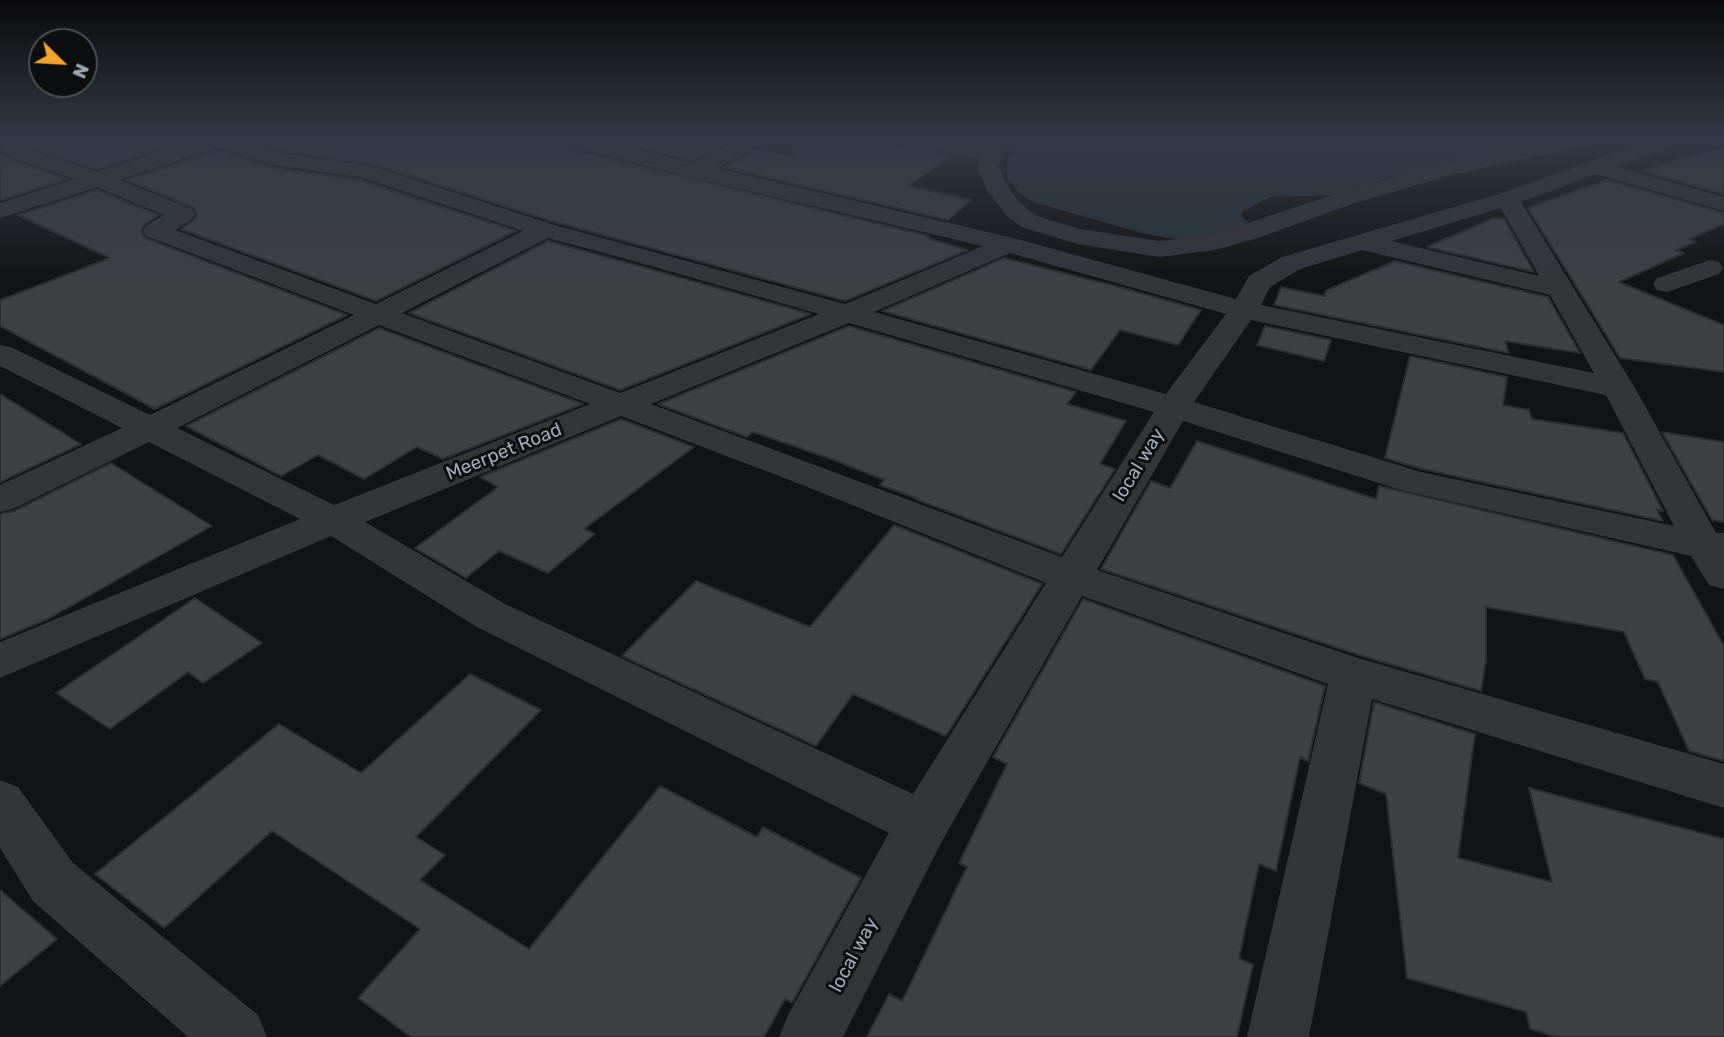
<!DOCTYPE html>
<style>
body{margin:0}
#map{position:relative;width:1724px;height:1037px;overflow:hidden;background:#121314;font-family:Rubik,sans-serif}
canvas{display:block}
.north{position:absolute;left:28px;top:28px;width:70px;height:70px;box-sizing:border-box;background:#0d0e0f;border:2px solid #494c51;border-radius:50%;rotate:114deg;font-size:19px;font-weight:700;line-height:28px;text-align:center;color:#a4aab5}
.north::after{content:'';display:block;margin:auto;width:24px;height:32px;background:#f2a32c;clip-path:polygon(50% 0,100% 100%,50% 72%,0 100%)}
</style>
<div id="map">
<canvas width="1724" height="1037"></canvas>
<div class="north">N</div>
</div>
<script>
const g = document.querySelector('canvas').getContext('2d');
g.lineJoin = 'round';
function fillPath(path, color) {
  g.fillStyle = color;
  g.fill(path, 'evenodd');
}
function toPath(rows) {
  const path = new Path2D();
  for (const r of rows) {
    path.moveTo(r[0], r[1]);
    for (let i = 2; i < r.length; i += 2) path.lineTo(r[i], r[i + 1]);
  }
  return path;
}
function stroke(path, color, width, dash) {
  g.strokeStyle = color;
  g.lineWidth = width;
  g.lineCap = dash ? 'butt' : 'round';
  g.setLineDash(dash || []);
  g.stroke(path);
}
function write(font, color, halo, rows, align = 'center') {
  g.font = font + ' Rubik,sans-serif';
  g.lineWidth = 6;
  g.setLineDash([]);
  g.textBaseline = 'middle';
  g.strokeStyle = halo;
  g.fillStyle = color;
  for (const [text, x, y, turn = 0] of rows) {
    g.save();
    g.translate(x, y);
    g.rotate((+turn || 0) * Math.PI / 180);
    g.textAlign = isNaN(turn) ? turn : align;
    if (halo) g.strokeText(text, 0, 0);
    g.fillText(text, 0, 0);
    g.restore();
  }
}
const water = toPath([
 [1023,138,1549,138,1548,143,1481,158,1453,159,1441,168,1388,178,1339,195,1271,197,1243,211,1242,216,1250,224,1208,241,1178,240,1142,233,1033,202,1019,193,1007,179,1007,160]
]);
const building = toPath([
 [16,138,193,138,98,169,23,146,16,138],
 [243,138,547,138,552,145,929,236,927,238,968,250,845,301,555,222,373,164,278,150,243,138],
 [597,138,702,138,727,143,693,160,597,138],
 [793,138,892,138,897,145,952,155,908,186,971,200,948,220,723,167,757,150,792,157,793,138],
 [1724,147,1724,194,1642,171,1677,160,1724,147],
 [218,150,274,168,360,180,516,231,376,301,181,229,194,220,197,215,194,208,127,180,218,150],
 [0,154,7,158,67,179,0,200,0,154],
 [1607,180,1724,213,1724,224,1689,239,1696,242,1675,250,1684,253,1619,282,1724,325,1724,372,1620,358,1528,208,1607,180],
 [97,190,158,215,145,224,141,230,145,238,347,315,155,409,0,326,0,300,110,258,18,215,97,190],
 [1494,218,1504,219,1534,272,1427,247,1494,218],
 [548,241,636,265,811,314,620,390,409,313,548,241],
 [1004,258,1120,287,1201,310,1178,345,1120,330,1091,370,882,311,1004,258],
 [1395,261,1548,297,1580,353,1505,341,1509,353,1274,305,1281,287,1324,296,1327,290,1395,261],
 [849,326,1076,392,1067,404,1126,421,1100,464,1115,469,1061,554,915,499,916,498,880,485,884,480,834,460,753,432,747,437,658,404,849,326],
 [1265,326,1331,340,1324,361,1257,345,1265,326],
 [379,328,583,404,443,459,417,447,364,479,318,455,281,476,186,426,379,328],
 [1410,356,1507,377,1503,405,1529,410,1532,419,1623,433,1663,511,1657,510,1663,521,1422,469,1385,458,1410,356],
 [0,394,81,444,0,482,0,394],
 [621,419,694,447,584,529,595,534,548,573,499,551,466,578,415,548,498,487,480,477,621,419],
 [1662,432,1724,442,1724,522,1712,520,1662,432],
 [1197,441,1376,499,1379,486,1673,555,1724,646,1724,761,1689,751,1658,682,1645,679,1624,632,1486,607,1486,660,1481,691,1359,655,1101,569,1151,481,1170,488,1197,441],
 [111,463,212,526,48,619,0,639,0,514,14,511,111,463],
 [894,525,1042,584,946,736,853,694,816,746,622,656,696,581,810,627,894,525],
 [195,598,262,643,203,683,188,672,110,729,56,693,195,598],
 [1083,599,1325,686,1308,761,1300,757,1276,871,1259,864,1239,958,1253,965,1237,1037,867,1037,889,994,902,1001,967,867,959,863,1007,764,993,757,1083,599],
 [470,674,541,710,416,837,445,855,420,880,529,949,660,786,757,837,763,827,861,878,792,1003,785,999,764,1037,411,1037,358,998,420,929,272,831,164,928,95,874,279,724,361,773,470,674],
 [1374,702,1475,734,1458,858,1552,882,1529,788,1724,839,1724,1037,1556,1037,1530,1029,1526,1012,1407,978,1386,794,1359,783,1374,702],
 [0,890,57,939,0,986,0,890]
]);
const minor = toPath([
 [0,138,12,138,22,148,98,172,201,138,236,138,277,153,372,166,554,225,845,304,983,246,694,178,553,142,550,138,586,138,693,163,743,138,769,138,766,142,716,168,1017,239,1236,299,1249,276,1282,257,1499,194,1656,138,1685,138,1682,142,1617,167,1724,197,1724,211,1596,174,1521,202,1635,388,1716,533,1724,533,1724,589,1709,585,1691,556,1401,490,1183,421,1097,570,1358,658,1724,764,1724,808,1372,699,1309,1037,1247,1037,1328,684,1082,596,942,841,843,1037,779,1037,788,1015,889,833,477,627,331,536,0,678,0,642,300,519,149,442,13,509,0,512,0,485,122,428,0,366,0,345,11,347,150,415,354,315,146,236,143,231,146,226,164,215,97,187,0,218,0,203,75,179,8,156,0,149,0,138],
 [218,147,274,165,361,177,523,231,376,304,175,230,192,219,195,214,192,209,119,180,218,147],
 [1501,208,1539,276,1391,241,1501,208],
 [548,238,637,262,819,314,620,393,402,313,548,238],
 [1362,250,1550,295,1594,373,1261,305,1270,287,1300,269,1362,250],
 [1010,253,1226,314,1166,394,874,312,1010,253],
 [1251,320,1606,395,1674,526,1421,472,1194,402,1251,320],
 [849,323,1154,412,1062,557,651,404,849,323],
 [379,325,590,404,334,505,177,428,379,325],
 [621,416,800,484,1046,583,913,794,507,605,365,522,621,416],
 [895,138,937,138,985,148,993,138,1014,138,1002,153,999,168,1009,188,1021,204,1039,217,1081,229,1159,241,1205,237,1336,194,1447,162,1565,138,1604,138,1601,142,1594,144,1451,175,1352,204,1258,238,1215,250,1159,257,1078,244,1021,227,1005,214,987,190,977,168,980,158,905,144,898,142,895,138],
 [1710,260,1719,262,1723,268,1719,274,1667,292,1657,290,1653,284,1657,278,1710,260],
 [0,780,18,787,73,863,258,1015,267,1037,188,1037,33,901,0,848,0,780]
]);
const streetNames = [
 ["Meerpet Road",504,452,-22],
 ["local way",1139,465,-59],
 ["local way",854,955,-62]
];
fillPath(water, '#293238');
fillPath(building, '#3e4044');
stroke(building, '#2c2d30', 2);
fillPath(minor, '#333539');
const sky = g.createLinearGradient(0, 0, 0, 283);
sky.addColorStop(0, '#0a0a0b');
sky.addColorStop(0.49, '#333945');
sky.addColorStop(1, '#33394500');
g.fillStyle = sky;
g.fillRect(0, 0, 1724, 283);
write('19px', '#a4aab5', '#0d0e0f', streetNames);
</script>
